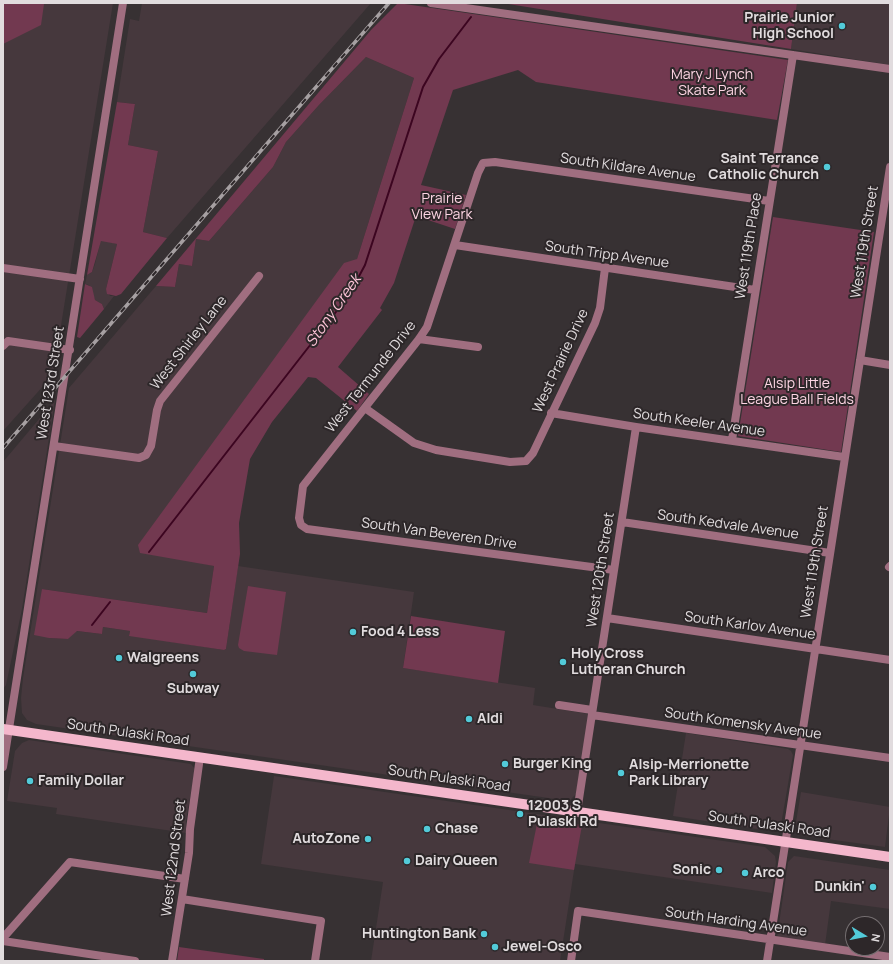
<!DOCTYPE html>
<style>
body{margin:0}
#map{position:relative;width:893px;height:964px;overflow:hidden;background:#373133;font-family:Manrope,sans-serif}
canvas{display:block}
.frame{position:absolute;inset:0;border:4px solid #e1dcde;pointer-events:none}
.north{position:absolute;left:845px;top:916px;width:40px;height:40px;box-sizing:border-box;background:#2d2729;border:1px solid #756f71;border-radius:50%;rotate:100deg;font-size:11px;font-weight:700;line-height:16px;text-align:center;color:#e1dcde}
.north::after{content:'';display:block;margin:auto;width:14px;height:18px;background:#52cbd9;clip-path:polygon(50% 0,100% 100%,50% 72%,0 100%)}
</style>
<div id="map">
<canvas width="893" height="964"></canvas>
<div class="frame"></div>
<div class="north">N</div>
</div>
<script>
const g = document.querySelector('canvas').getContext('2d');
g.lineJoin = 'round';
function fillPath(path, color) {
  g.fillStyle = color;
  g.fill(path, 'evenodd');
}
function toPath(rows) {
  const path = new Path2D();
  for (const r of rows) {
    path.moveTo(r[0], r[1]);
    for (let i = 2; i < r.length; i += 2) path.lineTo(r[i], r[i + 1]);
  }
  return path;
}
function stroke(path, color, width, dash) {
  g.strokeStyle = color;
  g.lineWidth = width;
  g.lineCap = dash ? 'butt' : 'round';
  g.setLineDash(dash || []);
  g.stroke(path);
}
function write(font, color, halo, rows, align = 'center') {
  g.font = font + ' Manrope,sans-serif';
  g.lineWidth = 4;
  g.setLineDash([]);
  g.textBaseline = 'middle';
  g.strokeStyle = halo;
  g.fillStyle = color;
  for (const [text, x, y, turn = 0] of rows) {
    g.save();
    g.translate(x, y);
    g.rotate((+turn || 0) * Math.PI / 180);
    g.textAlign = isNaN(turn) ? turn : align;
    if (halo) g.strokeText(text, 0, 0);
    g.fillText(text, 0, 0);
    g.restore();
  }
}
const built = toPath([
 [26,3,113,3,53,375,3,431,3,15],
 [142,3,371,3,167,238,143,232,158,151,128,145,135,104,117,102,130,19,139,21],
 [797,3,890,3,890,65,791,49],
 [366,57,414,78,357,259,193,561,214,566,207,613,42,589,49,638,68,639,76,631,102,634,103,627,130,631,129,635,224,650,226,649,238,566,414,592,403,668,535,688,533,705,589,714,576,794,569,801,36,724,27,720,22,713,21,698,23,678,69,388,156,286,175,287,179,264,192,266,196,239,209,241,273,167,286,142,319,105],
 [101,240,117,244,106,289,110,296,114,296,104,309,102,304,95,300,89,285,85,284,87,275,92,272,95,264],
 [55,400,22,609,6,685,3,689,3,462],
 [686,733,788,749,791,751,793,755,781,825,770,831,673,816],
 [29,740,191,764,195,769,186,821,186,833,56,814,57,808,7,801,15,751,22,743],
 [274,776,765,847,775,856,776,862,772,893,575,864,560,961,371,961,383,882,261,864],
 [801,792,890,807,885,847,805,836,800,833,796,822],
 [794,856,890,870,890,909,831,901,825,945,777,938,788,862]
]);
const green = toPath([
 [3,3,47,3,44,4,41,25,3,44],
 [398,3,788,60,777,120,536,82,518,70,453,90,421,185,466,195,455,229,416,216,394,283,380,308,382,310,338,367,369,394,357,411,316,378,308,377,272,422,250,459,239,523,240,554,226,649,224,650,129,636,130,631,103,627,102,634,77,631,68,639,49,638,34,635,42,589,207,613,214,566,140,553,138,545,344,263,357,259,414,78,366,57,319,105,286,142,273,167,209,241,196,239,192,266,179,264,175,287,156,286,371,30],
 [502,3,797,3,791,49],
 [117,102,135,104,128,145,158,151,143,232,167,238,121,294,116,296,107,294,106,289,117,244,101,241,92,272,87,275],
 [773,217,874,232,841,452,738,436],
 [85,284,92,287,95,300,102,304,104,309,80,338,77,337],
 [248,586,286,592,277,655,244,651,239,648,238,645],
 [411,616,505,631,498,683,403,668],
 [538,819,582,825,574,870,529,863],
 [179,947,264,959,264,961,177,961]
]);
const stream = toPath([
 [149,552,346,299,357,280,365,265,423,87,439,59,471,17],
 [92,625,110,602]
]);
const minor = toPath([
 [431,3,890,69],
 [455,245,755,290],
 [3,268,80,279],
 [419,339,478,347],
 [3,346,8,341,70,350],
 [860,360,890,365],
 [365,408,414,443,436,450,510,462,526,461,533,453,595,323,600,308,605,268],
 [551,413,636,427,844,457],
 [732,440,793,55],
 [54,446,139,458,146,455,151,446,157,410,160,401,259,276],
 [622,522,830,553],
 [889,567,890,566],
 [614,570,307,529,301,525,299,518,303,486,419,339,427,327,478,173,483,163,495,162,769,201],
 [607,618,890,660],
 [559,705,592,710],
 [592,715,890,758],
 [3,767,123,3],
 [577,812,636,427],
 [182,899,321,921,315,961],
 [3,938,70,862,185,879],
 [3,941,135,961],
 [172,961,189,853,190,829,200,757],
 [571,961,578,911,890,957],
 [767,961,890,167]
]);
const major = toPath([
 [3,729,890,857]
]);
const rail = toPath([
 [3,448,389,3]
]);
const markers = [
 [842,26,4,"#52cbd9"],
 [827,167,4,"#52cbd9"],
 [353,632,4,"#52cbd9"],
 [119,658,4,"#52cbd9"],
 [563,662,4,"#52cbd9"],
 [193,674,4,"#52cbd9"],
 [469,719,4,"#52cbd9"],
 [505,764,4,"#52cbd9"],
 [621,773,4,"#52cbd9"],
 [30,781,4,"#52cbd9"],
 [520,814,4,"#52cbd9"],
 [427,829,4,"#52cbd9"],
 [368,839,4,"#52cbd9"],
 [407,861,4,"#52cbd9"],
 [719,870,4,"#52cbd9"],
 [745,873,4,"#52cbd9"],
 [873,887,4,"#52cbd9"],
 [484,934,4,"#52cbd9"],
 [495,947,4,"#52cbd9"]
];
const poiNames = [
 ["Prairie Junior",834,18,"right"],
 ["High School",834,34,"right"],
 ["Saint Terrance",819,159,"right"],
 ["Catholic Church",819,175,"right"],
 ["Food 4 Less",361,632],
 ["Holy Cross",571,654],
 ["Lutheran Church",571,670],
 ["Walgreens",127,658],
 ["Subway",193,689,"center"],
 ["Aldi",477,719],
 ["Burger King",513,764],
 ["Alsip-Merrionette",629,765],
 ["Park Library",629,781],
 ["Family Dollar",38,781],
 ["12003 S",528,806],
 ["Pulaski Rd",528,822],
 ["Chase",435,829],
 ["AutoZone",360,839,"right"],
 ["Dairy Queen",415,861],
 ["Sonic",711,870,"right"],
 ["Arco",753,873],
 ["Dunkin'",865,887,"right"],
 ["Huntington Bank",476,934,"right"],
 ["Jewel-Osco",503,947]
];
const parkNames = [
 ["Mary J Lynch",712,75],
 ["Skate Park",712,91],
 ["Prairie",442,199],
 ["View Park",442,215],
 ["Alsip Little",797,384],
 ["League Ball Fields",797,400]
];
const streetNames = [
 ["South Kildare Avenue",628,168,8],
 ["West 119th Street",865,242,-81],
 ["West 119th Place",749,246,-81],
 ["South Tripp Avenue",607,255,8],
 ["West Shirley Lane",189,343,-52],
 ["West Prairie Drive",561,361,-65],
 ["West Termunde Drive",371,377,-52],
 ["West 123rd Street",51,383,-81],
 ["South Keeler Avenue",699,423,8],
 ["South Kedvale Avenue",728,525,8],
 ["South Van Beveren Drive",439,534,8],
 ["West 119th Street",815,562,-81],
 ["West 120th Street",601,570,-81],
 ["South Karlov Avenue",750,626,8],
 ["South Komensky Avenue",743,724,8],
 ["South Pulaski Road",128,733,8],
 ["South Pulaski Road",449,779,8],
 ["South Pulaski Road",769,825,8],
 ["West 122nd Street",174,858,-83],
 ["South Harding Avenue",736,922,8]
];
const waterNames = [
 ["Stony Creek",334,311,-55]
];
fillPath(built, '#46383d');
fillPath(green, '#723950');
stroke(stream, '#3c0520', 2);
stroke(minor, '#a06e80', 8);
stroke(major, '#f4b7cc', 10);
stroke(rail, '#a6a0a2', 3.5);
stroke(rail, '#2d2729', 2, [6]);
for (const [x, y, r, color] of markers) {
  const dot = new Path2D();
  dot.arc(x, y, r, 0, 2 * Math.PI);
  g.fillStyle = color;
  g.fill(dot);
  stroke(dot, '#2d2729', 1.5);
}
write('bold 14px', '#e1dcde', '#2d2729', poiNames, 'left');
write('14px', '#fcd4e2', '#2d2729', parkNames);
write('14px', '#e1dcde', '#2d2729', streetNames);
write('italic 15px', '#fec4d8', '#2d2729', waterNames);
</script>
